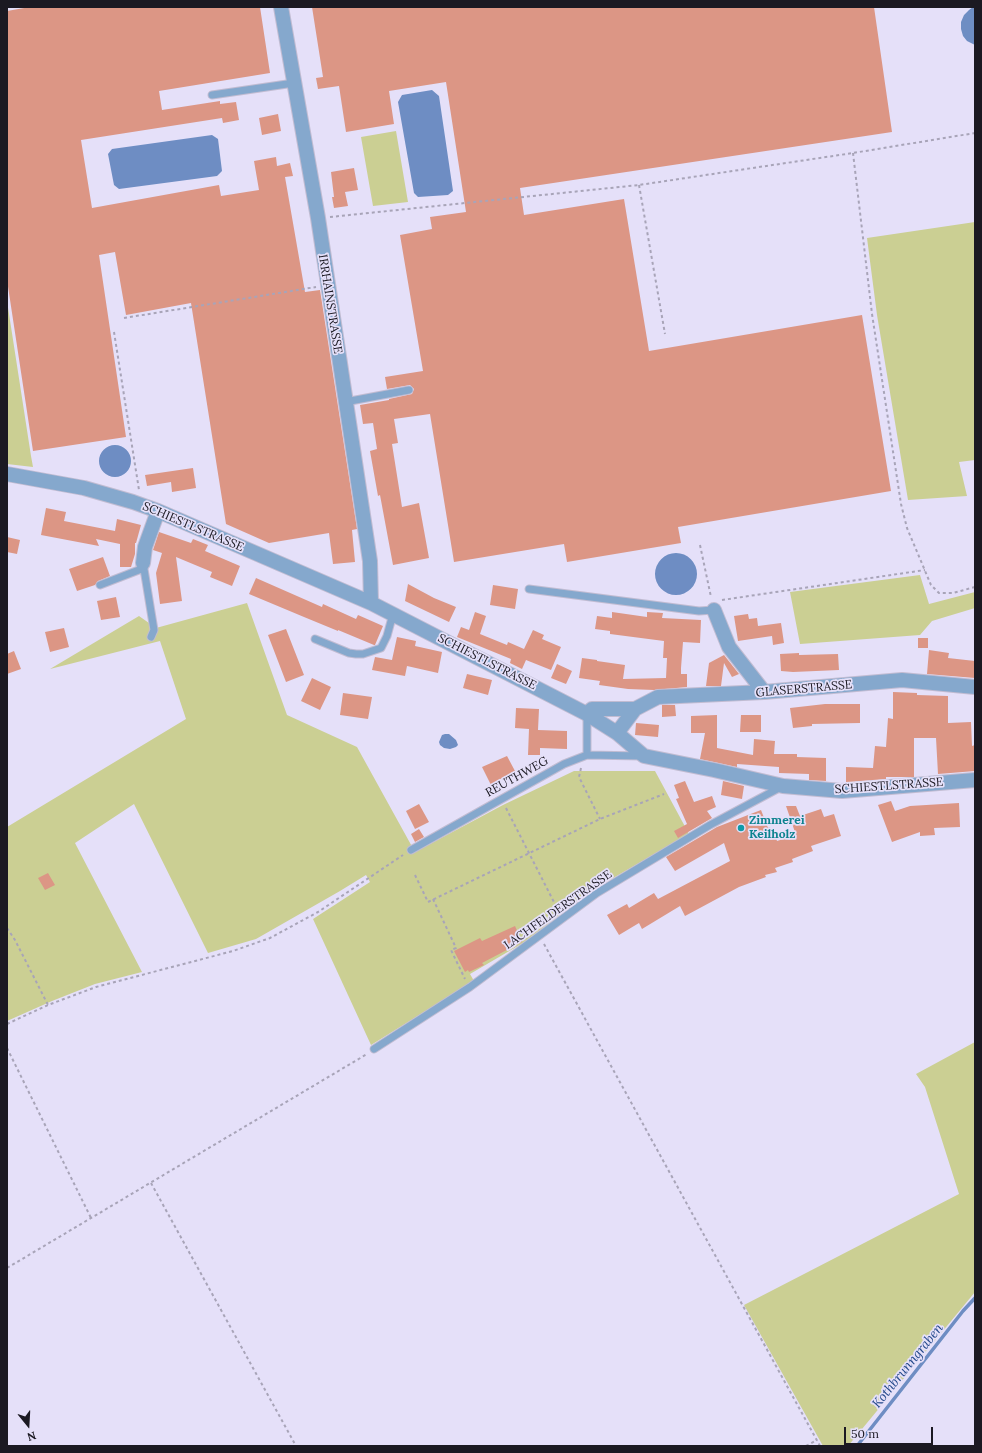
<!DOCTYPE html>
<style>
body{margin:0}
#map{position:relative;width:982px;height:1453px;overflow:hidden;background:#e5e0f9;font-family:Lora,serif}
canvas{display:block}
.frame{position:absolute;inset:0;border:8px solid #1b1922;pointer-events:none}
.north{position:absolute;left:8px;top:1405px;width:40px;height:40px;-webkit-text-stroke:3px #e5e0f9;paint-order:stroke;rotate:162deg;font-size:11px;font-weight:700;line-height:16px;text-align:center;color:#1b1922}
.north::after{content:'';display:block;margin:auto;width:14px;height:18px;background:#1b1922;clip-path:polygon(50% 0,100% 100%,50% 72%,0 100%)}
.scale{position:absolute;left:844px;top:1427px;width:89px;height:18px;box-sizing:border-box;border:2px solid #1b1922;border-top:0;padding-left:5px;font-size:12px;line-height:14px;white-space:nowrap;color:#1b1922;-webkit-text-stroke:3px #e5e0f9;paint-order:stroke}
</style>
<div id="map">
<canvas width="982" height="1453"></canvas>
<div class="frame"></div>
<div class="north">N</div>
<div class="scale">50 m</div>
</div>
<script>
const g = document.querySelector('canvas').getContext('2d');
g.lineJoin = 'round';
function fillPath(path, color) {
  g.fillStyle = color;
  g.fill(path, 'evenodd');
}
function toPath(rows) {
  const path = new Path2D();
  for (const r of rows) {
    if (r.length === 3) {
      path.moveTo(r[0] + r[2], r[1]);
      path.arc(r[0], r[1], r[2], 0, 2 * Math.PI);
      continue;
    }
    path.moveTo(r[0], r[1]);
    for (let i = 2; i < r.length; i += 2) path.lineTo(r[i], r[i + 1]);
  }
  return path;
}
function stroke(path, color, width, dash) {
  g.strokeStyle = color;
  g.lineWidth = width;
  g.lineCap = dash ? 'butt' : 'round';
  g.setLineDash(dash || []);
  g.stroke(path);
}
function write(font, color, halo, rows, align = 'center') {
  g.font = font + ' Lora,serif';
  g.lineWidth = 3.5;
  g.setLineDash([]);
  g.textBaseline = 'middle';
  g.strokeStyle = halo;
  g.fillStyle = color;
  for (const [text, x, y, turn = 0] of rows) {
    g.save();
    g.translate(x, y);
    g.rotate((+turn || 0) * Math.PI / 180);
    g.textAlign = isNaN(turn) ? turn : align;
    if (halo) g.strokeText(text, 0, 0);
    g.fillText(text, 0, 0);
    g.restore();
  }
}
const green = toPath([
 [396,131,408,202,373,206,361,137],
 [975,222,975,460,959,462,967,496,908,500,877,315,867,238],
 [7,301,31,456,33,467,7,464],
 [920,575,929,604,975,592,975,608,932,621,920,635,800,644,790,592],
 [247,603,287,715,357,747,415,852,503,805,574,771,655,771,689,834,589,892,523,943,470,974,474,981,371,1045,313,919,370,882,366,875,340,891,256,939,208,953,134,804,75,843,142,972,95,984,52,1001,7,1021,7,827,186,719,160,641,50,669,139,616,156,628],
 [975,1042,975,1292,848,1446,823,1446,744,1305,959,1194,925,1087,916,1074]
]);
const water = toPath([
 [973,7,975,7,975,45,967,41,963,36,961,29,961,22,964,15,969,10],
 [432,90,439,96,453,191,448,195,418,197,414,193,398,102,402,95],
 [212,135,218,139,222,171,217,176,119,189,114,185,108,154,112,149],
 [115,461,16],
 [676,574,21],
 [445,734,449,734,456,740,458,745,456,747,450,749,444,748,440,745,439,742,442,735]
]);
const stream = toPath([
 [857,1446,963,1311,975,1298]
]);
const building = toPath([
 [30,7,260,7,270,73,159,91,162,110,220,101,220,104,236,102,239,120,223,123,222,118,81,140,92,208,219,185,221,196,259,190,254,161,276,157,277,166,290,163,293,176,285,177,305,292,320,290,357,529,352,530,355,562,333,564,329,533,269,543,226,524,191,303,126,315,115,252,99,255,126,437,33,451,7,280,7,11],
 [312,7,874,7,892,132,520,188,524,215,624,199,649,351,862,315,891,491,678,527,681,543,567,562,564,544,454,562,430,414,394,419,398,443,392,444,402,507,419,503,429,558,393,565,380,495,378,496,370,451,377,449,373,423,363,424,360,405,389,400,389,399,412,394,414,389,410,385,387,389,385,377,423,371,400,235,432,229,430,217,466,212,446,82,389,91,394,124,346,132,339,86,318,89,316,78,323,77],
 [278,114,281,131,262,135,259,118],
 [354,168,358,190,345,192,348,206,334,208,332,197,334,197,331,172],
 [193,468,196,488,172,492,171,482,147,486,145,475],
 [46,508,66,512,64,521,115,531,117,519,141,525,136,543,135,543,135,554,131,567,120,567,120,551,121,551,120,551,120,544,96,539,99,546,41,535],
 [159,532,191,543,193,539,208,545,205,551,240,566,232,586,210,577,212,572,176,557,182,601,160,604,156,573,162,553,153,550],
 [7,537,20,540,17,554,7,552],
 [103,557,110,576,98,581,95,585,77,591,69,569],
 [256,578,322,607,323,604,356,619,358,615,383,626,375,645,374,645,338,630,338,631,304,617,249,594],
 [408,584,434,598,456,607,449,622,405,601],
 [493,585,518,589,515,609,490,605],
 [116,597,120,617,101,620,97,601],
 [475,612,486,616,480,634,507,645,508,642,524,649,533,630,544,635,542,639,561,647,551,670,526,660,522,669,510,663,511,659,457,637,461,627,469,630],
 [612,612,647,617,647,612,663,613,662,618,701,620,700,643,683,642,681,668,681,674,687,674,687,687,654,690,628,689,599,685,600,681,579,678,582,658,597,660,597,661,625,665,623,679,666,678,667,658,663,658,664,641,610,634,610,631,595,629,597,616,612,618],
 [748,614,749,619,757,618,758,626,781,623,784,643,773,645,772,636,738,641,734,616],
 [64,628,69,647,50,652,45,632],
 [286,629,304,675,286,682,268,635],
 [397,637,416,641,415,646,442,652,438,673,407,666,405,676,372,670,375,657,392,660],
 [918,638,928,638,928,648,918,648],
 [929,650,949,653,948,658,975,661,975,678,927,674],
 [14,651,21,669,7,674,7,654],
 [799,653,799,655,838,654,839,670,793,672,781,671,780,654],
 [724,655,739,674,732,677,724,663,721,686,706,686,709,663],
 [557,664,572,671,566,684,551,678],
 [467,674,492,680,488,695,463,688],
 [312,678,331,687,320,710,301,701],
 [893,692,917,693,917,695,948,696,948,723,971,722,972,746,975,745,975,771,938,774,936,738,914,738,914,777,886,777,886,779,846,782,846,767,873,768,875,746,886,747,888,718,893,719],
 [343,693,372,697,368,719,340,715],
 [825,704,860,704,860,723,812,724,812,726,793,728,790,708],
 [662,705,675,705,676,716,662,717],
 [516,708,539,709,538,730,567,731,567,749,540,748,540,755,528,755,529,729,515,728],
 [717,715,717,748,753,755,754,739,775,741,774,754,797,754,797,757,826,758,826,781,809,780,809,774,779,773,779,767,737,764,737,767,700,759,705,733,691,733,691,716],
 [741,715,761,715,761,732,740,732],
 [636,723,659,725,658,737,635,735],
 [507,756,515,771,491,785,482,767],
 [685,781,694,802,712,796,716,807,707,811,712,818,678,838,674,831,687,824,676,799,679,798,674,785],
 [723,781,744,786,742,799,721,795],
 [891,801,895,811,910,806,959,803,960,827,934,828,935,835,920,836,920,832,892,842,878,805],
 [419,804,429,822,415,829,406,811],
 [786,806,796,806,800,816,821,809,824,817,834,814,841,836,811,846,813,851,792,859,793,862,775,868,777,872,765,875,766,877,739,887,685,916,680,906,642,929,639,923,619,935,607,915,627,904,629,908,654,893,658,899,730,861,724,843,675,871,666,857,717,827,761,810,768,828,770,827,774,838,776,838,777,841,796,835],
 [419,829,424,837,415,842,411,834],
 [48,873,55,885,45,890,38,878],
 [515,926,522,942,482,963,484,965,469,972,468,970,465,972,454,951,480,938,482,941]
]);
const path = toPath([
 [853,153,872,314,901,504,907,528,931,585,939,593,953,593,975,587],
 [639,185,665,334],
 [330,217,639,185,853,153,975,133],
 [124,318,316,287],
 [114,332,139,490],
 [700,545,711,597],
 [722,600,925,570],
 [581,768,579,777,600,819],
 [506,808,558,910],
 [415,875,428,902,600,819,664,794],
 [433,899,456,948,451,950,465,979],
 [7,928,15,940,48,1005],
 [544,944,820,1446],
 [7,1024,48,1005,96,987,233,951,270,938,318,912,403,855],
 [7,1048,91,1218],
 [151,1183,296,1446],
 [7,1268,367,1054],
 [806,1446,817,1440]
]);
const service = toPath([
 [212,95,294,83],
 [345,402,409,390],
 [143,563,154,630,151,637],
 [100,585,144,568],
 [529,589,699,611,714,610],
 [315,639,349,653,356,654,363,654,381,648,387,636,393,614],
 [587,714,587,755],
 [411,850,564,764,587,755,642,756],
 [374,1049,470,987,597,893,710,825,781,787]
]);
const minor = toPath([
 [281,7,318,218,370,561,371,603],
 [7,474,84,488,133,502,158,511,371,603,587,714,617,733,644,756,714,770,783,786,842,791,975,780],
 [143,563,145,547,158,511],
 [714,610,729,647,764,692],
 [587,714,592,709,635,709],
 [617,733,635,709,658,697,764,692,902,680,975,687]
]);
const markers = [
 [741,828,4,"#0f9aa8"]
];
const streetNames = [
 ["IRRHAINSTRASSE",330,304,81],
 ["SCHIESTLSTRASSE",193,527,23],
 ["SCHIESTLSTRASSE",487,662,27],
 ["GLASERSTRASSE",804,689,-5],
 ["REUTHWEG",517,777,-29],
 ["SCHIESTLSTRASSE",889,786,-4],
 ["LACHFELDERSTRASSE",558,910,-35]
];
const cultureNames = [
 ["Zimmerei",749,821],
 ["Keilholz",749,835]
];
const waterNames = [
 ["Kothbrunngraben",908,1366,-51]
];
fillPath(green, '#cbcf93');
fillPath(water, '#6e8dc3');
stroke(stream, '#6e8dc3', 3.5);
fillPath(building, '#dc9685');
stroke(service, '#c1bcd2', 9);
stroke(minor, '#c1bcd2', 16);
stroke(path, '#a8a4b8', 2, [3, 3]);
stroke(service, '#85a8cd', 7);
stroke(minor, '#85a8cd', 14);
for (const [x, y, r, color] of markers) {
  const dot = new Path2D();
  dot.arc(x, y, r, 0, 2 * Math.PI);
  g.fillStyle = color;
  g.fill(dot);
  stroke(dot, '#e5e0f9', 1.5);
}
write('12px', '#1b1922', '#e5e0f9', streetNames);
write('bold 12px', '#0d838f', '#e5e0f9', cultureNames, 'left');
write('italic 13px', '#23488a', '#e5e0f9', waterNames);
</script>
